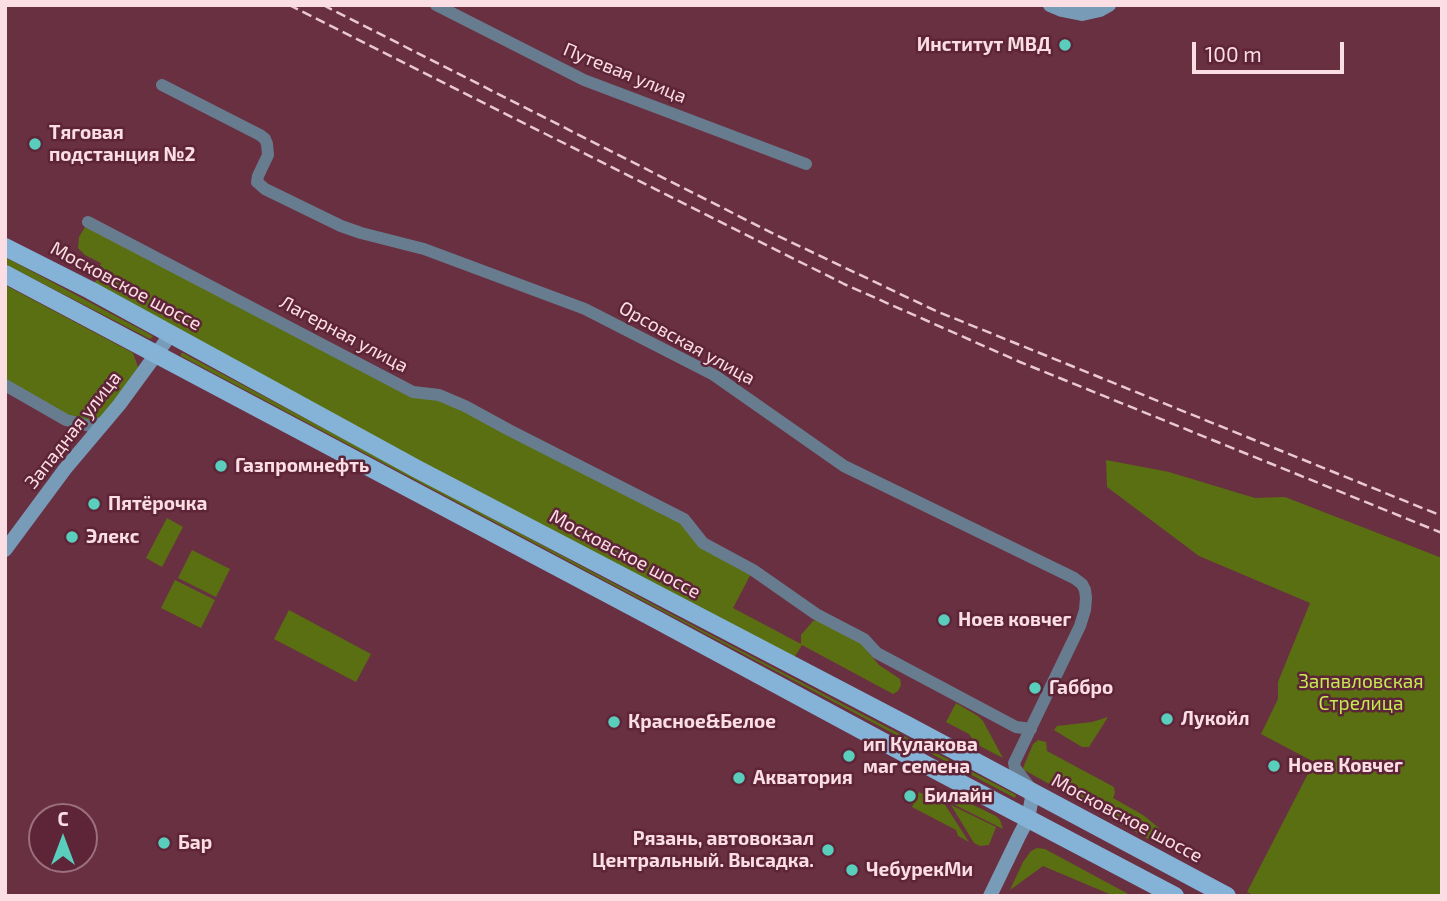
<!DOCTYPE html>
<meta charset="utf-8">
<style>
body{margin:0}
#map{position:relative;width:1447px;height:901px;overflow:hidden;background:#693041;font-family:"Exo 2",sans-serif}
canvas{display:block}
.frame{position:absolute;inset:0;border:7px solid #fbdde4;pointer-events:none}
.north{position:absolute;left:28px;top:803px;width:70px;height:70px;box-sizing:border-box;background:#5d2537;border:2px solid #9c6f7c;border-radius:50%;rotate:0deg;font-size:19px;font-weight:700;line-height:28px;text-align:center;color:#fbdde4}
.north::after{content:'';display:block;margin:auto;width:24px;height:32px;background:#5acebd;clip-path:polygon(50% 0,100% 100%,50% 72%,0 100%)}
.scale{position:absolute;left:1192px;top:42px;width:152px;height:32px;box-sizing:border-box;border:4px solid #fbdde4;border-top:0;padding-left:9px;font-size:21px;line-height:24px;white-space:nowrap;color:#fbdde4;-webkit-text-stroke:5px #5d2537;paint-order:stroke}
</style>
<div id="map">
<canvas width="1447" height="901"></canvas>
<div class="frame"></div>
<div class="north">С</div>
<div class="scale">100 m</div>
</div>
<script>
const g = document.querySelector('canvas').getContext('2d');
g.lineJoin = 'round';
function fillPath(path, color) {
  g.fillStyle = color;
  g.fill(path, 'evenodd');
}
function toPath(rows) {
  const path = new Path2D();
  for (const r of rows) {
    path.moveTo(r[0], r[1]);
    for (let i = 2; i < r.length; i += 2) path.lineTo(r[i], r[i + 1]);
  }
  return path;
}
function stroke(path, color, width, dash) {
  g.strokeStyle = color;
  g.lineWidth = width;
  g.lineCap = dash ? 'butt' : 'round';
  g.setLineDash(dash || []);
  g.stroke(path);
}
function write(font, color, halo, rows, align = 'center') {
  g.font = font + ' "Exo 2",sans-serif';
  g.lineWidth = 5;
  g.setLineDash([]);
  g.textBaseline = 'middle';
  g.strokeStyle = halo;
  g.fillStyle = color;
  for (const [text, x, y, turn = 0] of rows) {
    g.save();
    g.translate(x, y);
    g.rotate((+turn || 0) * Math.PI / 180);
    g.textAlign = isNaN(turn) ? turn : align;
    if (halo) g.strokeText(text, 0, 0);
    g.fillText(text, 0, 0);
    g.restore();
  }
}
const green = toPath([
 [88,222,413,392,439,395,684,519,693,532,753,570,733,608,801,644,801,635,813,621,821,619,858,640,879,665,900,679,901,685,898,691,893,694,802,645,794,658,90,290,96,281,101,263,85,255,78,248,79,237],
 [5,257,151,335,153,337,150,339,5,264],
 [5,285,133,353,138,367,104,416,93,422,67,415,5,380],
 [181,353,183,353,671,614,1016,795,1015,798,181,356],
 [1106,460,1169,472,1255,498,1285,497,1442,558,1442,896,1255,896,1247,892,1314,762,1261,734,1278,699,1278,682,1310,603,1199,556,1107,487],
 [167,518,183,527,162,567,146,558],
 [192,550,230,569,216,597,178,578],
 [175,580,215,600,201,628,161,608],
 [289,610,371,654,356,682,274,639],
 [956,703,978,716,983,721,1003,758,976,744,969,734,946,722],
 [1108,717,1089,747,1082,747,1054,730,1057,726,1092,722],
 [1038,740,1046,742,1047,751,1114,787,1115,793,1113,798,1143,815,1159,828,1159,845,1024,770,1023,768,1033,744],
 [942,790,996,816,1000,820,1003,829,947,801,942,793],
 [919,792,931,798,933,795,942,800,969,842,958,836,956,830,912,807],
 [951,805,996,827,989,845,980,846,974,843],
 [1037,848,1045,849,1132,896,1114,896,1043,866,1010,890,1023,862,1031,851]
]);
const street = toPath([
 [436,5,584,80,806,164],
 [162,85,260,135,265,139,267,144,268,155,258,176,257,182,265,189,341,226,361,233,424,249,585,309,714,375,844,466,1074,578,1082,584,1085,590,1086,598,1085,610,1080,626,1014,763,1015,768,1031,789],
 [88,222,413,392,439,395,465,406,509,430,684,519,703,543,753,570,816,614,864,639,877,653,1016,727,1031,729],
 [5,385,66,420,90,426,104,422]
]);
const secondary = toPath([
 [1050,5,1062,10,1082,14,1100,10,1109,5],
 [5,550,65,469,119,405,171,334],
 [990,896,1020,834,1028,819,1033,792]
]);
const primary = toPath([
 [5,247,90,290,417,469,907,725,1227,896],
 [5,274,659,621,943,774,1175,896]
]);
const rail = toPath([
 [289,5,844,284,1020,362,1442,533],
 [323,5,776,235,936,311,1442,516]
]);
const markers = [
 [1065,45,7,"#5acebd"],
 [35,144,7,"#5acebd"],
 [221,466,7,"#5acebd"],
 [94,504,7,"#5acebd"],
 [72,537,7,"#5acebd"],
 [944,620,7,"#5acebd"],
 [1035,688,7,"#5acebd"],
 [1167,719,7,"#5acebd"],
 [614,722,7,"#5acebd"],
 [849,756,7,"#5acebd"],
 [1274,766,7,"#5acebd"],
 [739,778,7,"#5acebd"],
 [910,796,7,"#5acebd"],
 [164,843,7,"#5acebd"],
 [828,850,7,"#5acebd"],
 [852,870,7,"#5acebd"]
];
const poiNames = [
 ["Институт МВД",1051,45,"right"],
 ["Тяговая",49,133],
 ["подстанция №2",49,155],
 ["Газпромнефть",235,466],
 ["Пятёрочка",108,504],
 ["Элекс",86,537],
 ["Ноев ковчег",958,620],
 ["Габбро",1049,688],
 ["Лукойл",1181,719],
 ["Красное&Белое",628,722],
 ["ип Кулакова",863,745],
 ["маг семена",863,767],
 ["Ноев Ковчег",1288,766],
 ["Акватория",753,778],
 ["Билайн",924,796],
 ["Рязань, автовокзал",814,839,"right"],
 ["Центральный. Высадка.",814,861,"right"],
 ["Бар",178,843],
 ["ЧебурекМи",866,870]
];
const streetNames = [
 ["Путевая улица",625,73,22],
 ["Московское шоссе",126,286,28],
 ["Лагерная улица",344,334,28],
 ["Орсовская улица",687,343,29],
 ["Западная улица",73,430,-52],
 ["Московское шоссе",625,554,28],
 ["Московское шоссе",1127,818,28]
];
const parkNames = [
 ["Запавловская",1361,682],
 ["Стрелица",1361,704]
];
fillPath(green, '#596f11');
stroke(street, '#677d8f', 12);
stroke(secondary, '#789cb8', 14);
stroke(primary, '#85b3d7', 18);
stroke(rail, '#e9c8d0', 2.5, [10, 5]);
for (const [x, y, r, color] of markers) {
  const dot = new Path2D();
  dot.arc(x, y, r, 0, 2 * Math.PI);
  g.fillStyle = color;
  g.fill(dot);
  stroke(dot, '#5d2537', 2.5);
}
write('bold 19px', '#fbdde4', '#5d2537', poiNames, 'left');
write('19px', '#fbdde4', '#5d2537', streetNames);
write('19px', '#c4eb52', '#5d2537', parkNames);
</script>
